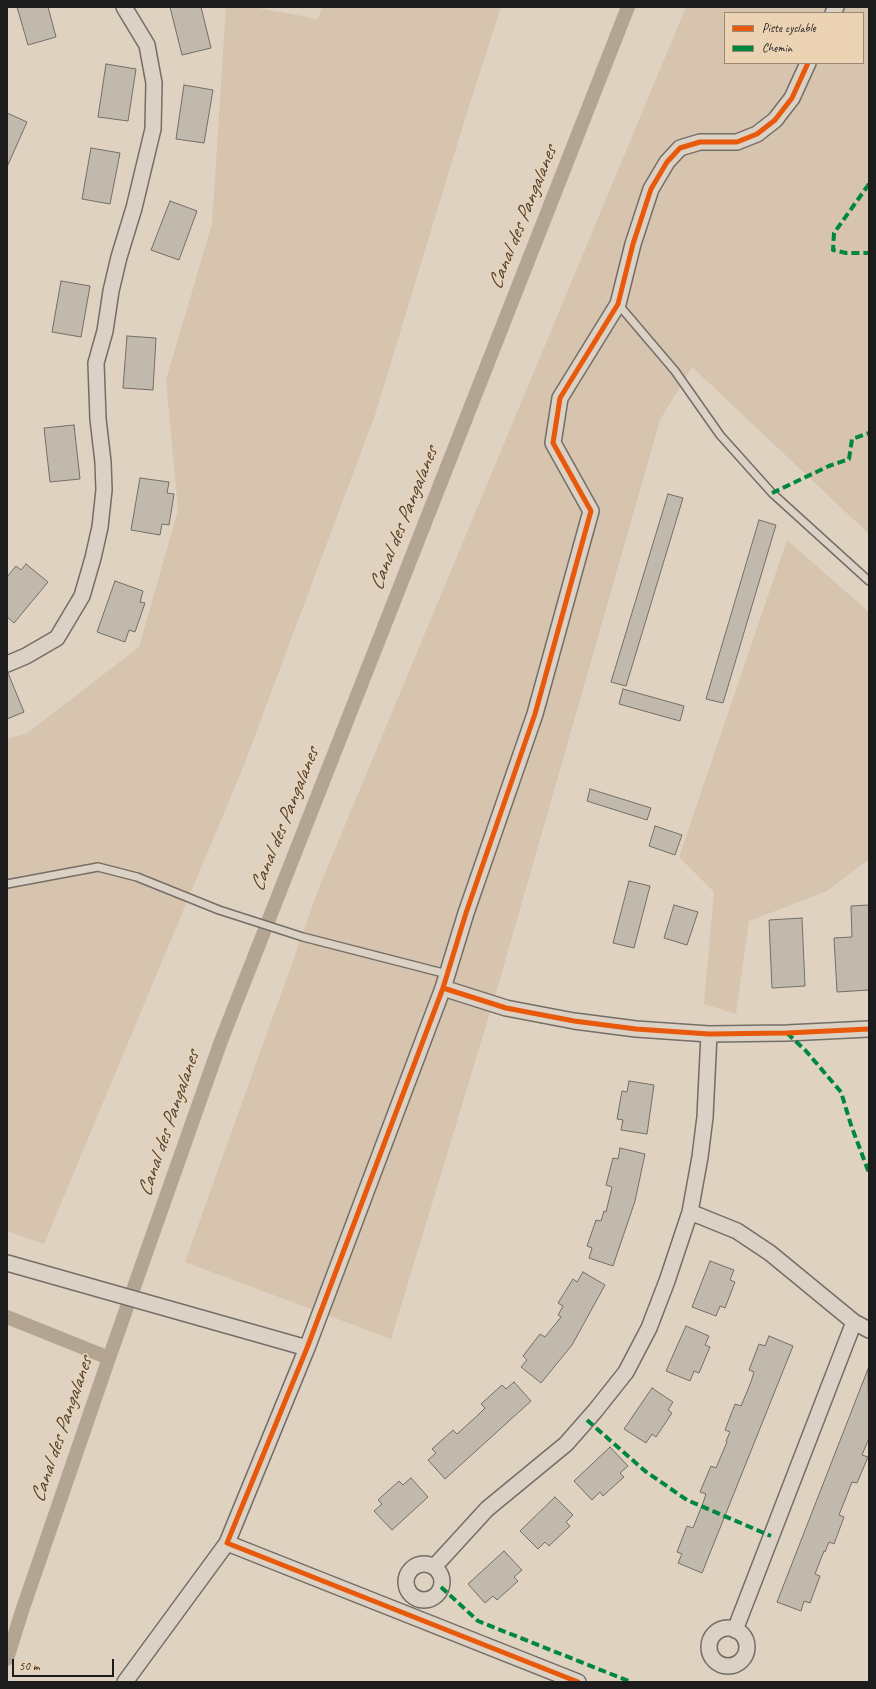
<!DOCTYPE html>
<style>
body{margin:0}
#map{position:relative;width:876px;height:1689px;overflow:hidden;background:#dfd2c1;font-family:Caveat,sans-serif}
canvas{display:block}
.frame{position:absolute;inset:0;border:8px solid #1c1c1c;pointer-events:none}
.legend{position:absolute;left:724px;top:12px;width:140px;height:52px;box-sizing:border-box;background:#ecd3b4;border:1px solid #998a77;margin:0;padding:5px 7px;list-style:none;font-size:12px;color:#1c1c1c}
.legend li{display:flex;align-items:center;gap:8px;height:20px}
.legend b{width:20px;border:1px solid #998a77}
.scale{position:absolute;left:12px;top:1659px;width:102px;height:18px;box-sizing:border-box;border:2px solid #1c1c1c;border-top:0;padding-left:5px;font-size:12px;line-height:14px;white-space:nowrap;color:#1c1c1c;-webkit-text-stroke:3px #ecd3b4;paint-order:stroke}
</style>
<div id="map">
<canvas width="876" height="1689"></canvas>
<div class="frame"></div>
<ul class="legend">
<li><b style="height:5px;background:#e8590c"></b>Piste cyclable</li>
<li><b style="height:5px;background:#00873e"></b>Chemin</li>
</ul>
<div class="scale">50 m</div>
</div>
<script>
const g = document.querySelector('canvas').getContext('2d');
g.lineJoin = 'round';
function fillPath(path, color) {
  g.fillStyle = color;
  g.fill(path, 'evenodd');
}
function toPath(rows) {
  const path = new Path2D();
  for (const r of rows) {
    if (r.length === 3) {
      path.moveTo(r[0] + r[2], r[1]);
      path.arc(r[0], r[1], r[2], 0, 2 * Math.PI);
      continue;
    }
    path.moveTo(r[0], r[1]);
    for (let i = 2; i < r.length; i += 2) path.lineTo(r[i], r[i + 1]);
  }
  return path;
}
function stroke(path, color, width, dash) {
  g.strokeStyle = color;
  g.lineWidth = width;
  g.lineCap = dash ? 'butt' : 'round';
  g.setLineDash(dash || []);
  g.stroke(path);
}
function write(font, color, halo, rows, align = 'center') {
  g.font = font + ' Caveat,sans-serif';
  g.lineWidth = 3;
  g.setLineDash([]);
  g.textBaseline = 'middle';
  g.strokeStyle = halo;
  g.fillStyle = color;
  for (const [text, x, y, turn = 0] of rows) {
    g.save();
    g.translate(x, y);
    g.rotate((+turn || 0) * Math.PI / 180);
    g.textAlign = isNaN(turn) ? turn : align;
    if (halo) g.strokeText(text, 0, 0);
    g.fillText(text, 0, 0);
    g.restore();
  }
}
const green = toPath([
 [226,7,253,7,318,19,322,7,501,7,464,122,375,415,244,765,44,1244,7,1231,7,738,26,734,139,647,178,510,166,380,212,224],
 [686,7,869,7,869,534,692,367,660,420,498,986,391,1339,185,1262,320,885],
 [725,13,863,13,863,63,725,63],
 [787,540,869,612,869,859,827,891,749,921,736,1014,704,1004,714,892,679,857]
]);
const canal = toPath([
 [7,1317,109,1358],
 [7,1659,22,1611,109,1358,221,1041,628,7]
]);
const building = toPath([
 [17,7,48,7,56,37,28,45,17,7],
 [170,7,201,7,211,48,182,55,170,7],
 [106,64,136,69,128,121,98,117,106,64],
 [184,85,213,90,204,143,176,139,184,85],
 [7,113,27,122,7,167,7,113],
 [91,148,120,153,110,204,82,199,91,148],
 [170,201,197,211,179,260,151,250,170,201],
 [61,281,90,286,81,337,52,332,61,281],
 [127,336,156,338,153,390,123,388,127,336],
 [74,425,80,479,50,482,44,428,74,425],
 [140,478,169,482,167,493,174,494,169,525,162,524,160,535,131,530,140,478],
 [668,494,683,498,626,686,611,682,668,494],
 [759,520,776,525,723,703,706,699,759,520],
 [26,564,48,582,14,623,7,617,7,577,16,566,21,570,26,564],
 [115,581,143,591,140,602,145,603,135,632,129,630,125,642,97,632,115,581],
 [7,673,8,673,24,712,7,719,7,673],
 [623,689,684,706,680,721,619,704,623,689],
 [590,789,651,808,647,820,587,801,590,789],
 [655,826,682,835,675,855,649,846,655,826],
 [629,881,650,886,634,948,613,943,629,881],
 [674,905,698,912,687,945,664,938,674,905],
 [869,905,869,990,837,992,834,938,852,937,851,906,869,905],
 [802,918,805,986,772,988,769,920,802,918],
 [629,1081,654,1085,647,1134,621,1130,623,1120,617,1119,622,1091,627,1092,629,1081],
 [620,1148,645,1154,635,1201,613,1266,589,1258,592,1248,587,1246,596,1220,601,1221,604,1211,606,1212,612,1187,606,1185,613,1158,618,1159,620,1148],
 [710,1261,734,1270,730,1280,735,1282,725,1308,720,1306,716,1316,692,1307,710,1261],
 [583,1272,605,1285,572,1345,541,1383,521,1367,527,1360,523,1356,540,1334,545,1337,561,1317,558,1315,563,1306,558,1303,573,1279,577,1282,583,1272],
 [686,1326,709,1336,705,1345,710,1347,699,1373,694,1371,690,1381,666,1371,686,1326],
 [769,1336,793,1346,702,1573,678,1563,682,1554,677,1552,687,1526,693,1528,703,1503,706,1494,700,1492,711,1466,716,1468,727,1442,726,1441,730,1432,725,1430,735,1404,741,1406,751,1382,754,1372,749,1370,759,1344,765,1346,769,1336],
 [868,1369,869,1438,862,1455,868,1457,857,1483,852,1482,839,1515,844,1517,834,1544,829,1542,825,1552,824,1551,815,1574,820,1576,810,1603,804,1601,801,1611,777,1602,868,1369],
 [514,1382,531,1401,445,1479,428,1460,436,1453,432,1449,453,1430,457,1434,478,1415,485,1408,481,1404,502,1385,506,1389,514,1382],
 [652,1388,673,1402,668,1410,672,1413,656,1437,652,1434,646,1443,624,1429,652,1388],
 [610,1447,628,1466,620,1473,624,1477,603,1496,600,1492,592,1500,574,1481,610,1447],
 [411,1478,428,1497,392,1530,374,1511,382,1504,378,1500,399,1481,403,1485,411,1478],
 [555,1497,573,1515,566,1522,570,1526,549,1546,545,1542,538,1549,520,1531,555,1497],
 [504,1551,522,1570,514,1577,518,1581,497,1600,493,1596,485,1603,468,1584,504,1551]
]);
const service = toPath([
 [618,304,675,371,720,435,772,493,869,581],
 [7,884,98,867,137,877,219,910,303,937,447,974]
]);
const minor = toPath([
 [833,13,836,7],
 [808,63,792,98,775,120,757,134,737,142,700,142,680,148,667,162,651,189,633,244,618,304,560,398,553,443,591,511,535,714,466,913,443,988,506,1008,574,1021,636,1029,709,1034,787,1033,869,1029],
 [7,664,26,656,57,638,82,596,93,558,100,527,104,490,103,462,98,419,96,363,105,331,111,291,119,257,134,208,153,129,154,83,147,45,124,7],
 [443,988,307,1348,227,1543,578,1682],
 [690,1212,700,1157,705,1117,709,1034],
 [7,1263,307,1348],
 [424,1582,18],
 [434,1567,487,1509,566,1444,595,1411,626,1372,649,1328,667,1281,690,1212,737,1231,770,1253,854,1322],
 [728,1647,19],
 [735,1630,854,1322,869,1330],
 [125,1682,227,1543]
]);
const quiet = toPath([
 [869,184,834,233,833,250,846,253,869,253],
 [772,493,829,466,849,459,852,439,869,433],
 [787,1033,806,1051,841,1092,851,1125,869,1173],
 [587,1420,645,1471,687,1500,771,1536],
 [441,1587,478,1621,631,1682]
]);
const cycleway = toPath([
 [808,63,792,98,775,120,757,134,737,142,700,142,680,148,667,162,651,189,633,244,618,304,560,398,553,443,591,511,535,714,466,913,443,988,506,1008,574,1021,636,1029,709,1034,787,1033,869,1029],
 [443,988,307,1348,227,1543,578,1682]
]);
const waterNames = [
 ["Canal des Pangalanes",523,218,-68],
 ["Canal des Pangalanes",404,519,-68],
 ["Canal des Pangalanes",285,820,-68],
 ["Canal des Pangalanes",169,1124,-71],
 ["Canal des Pangalanes",62,1430,-71]
];
fillPath(green, '#d6c4ae');
stroke(canal, '#b4a592', 14);
fillPath(building, '#c2b9ad');
stroke(building, '#746e66', 1);
stroke(service, '#746e66', 10);
stroke(minor, '#746e66', 18);
stroke(service, '#dbd1c5', 7);
stroke(minor, '#dbd1c5', 15);
stroke(quiet, '#00873e', 4, [8, 4]);
stroke(cycleway, '#e8590c', 5);
write('italic 21px', '#4b453e', '#ecd3b4', waterNames);
</script>
